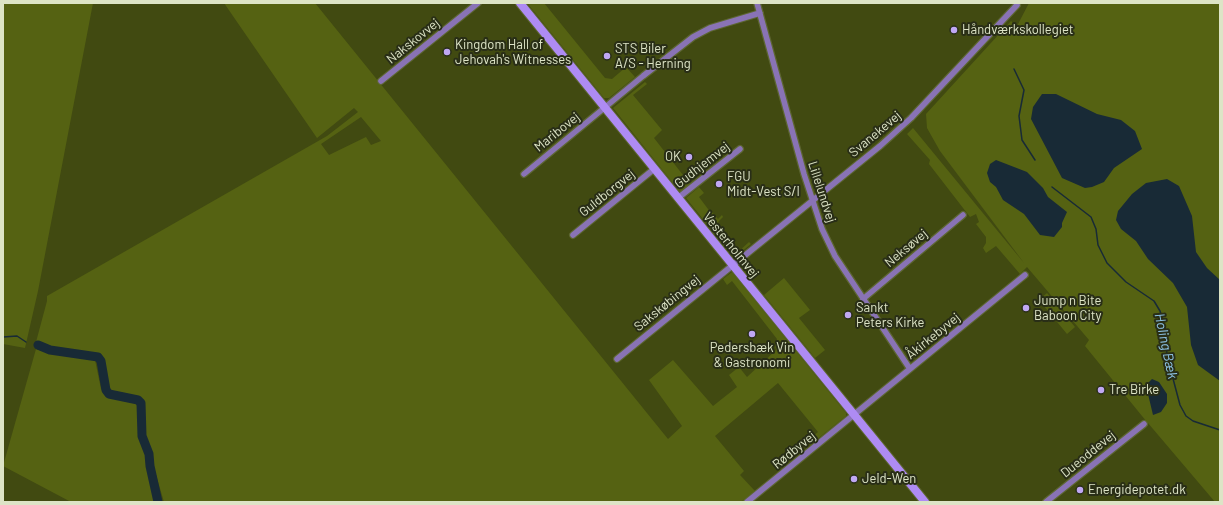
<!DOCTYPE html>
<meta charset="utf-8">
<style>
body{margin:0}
#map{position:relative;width:1223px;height:505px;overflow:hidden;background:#414a11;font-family:Barlow,sans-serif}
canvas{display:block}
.frame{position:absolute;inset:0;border:4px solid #dde4c6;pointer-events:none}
</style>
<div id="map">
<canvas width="1223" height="505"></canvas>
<div class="frame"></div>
</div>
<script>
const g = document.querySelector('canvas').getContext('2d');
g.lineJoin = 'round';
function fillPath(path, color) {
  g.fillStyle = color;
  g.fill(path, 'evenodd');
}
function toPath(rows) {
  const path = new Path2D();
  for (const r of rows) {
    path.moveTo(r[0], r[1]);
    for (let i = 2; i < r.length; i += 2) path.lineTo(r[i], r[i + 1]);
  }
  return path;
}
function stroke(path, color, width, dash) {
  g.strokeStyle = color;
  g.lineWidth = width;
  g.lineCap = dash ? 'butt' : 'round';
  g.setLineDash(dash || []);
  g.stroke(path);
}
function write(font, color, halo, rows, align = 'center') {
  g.font = font + ' Barlow,sans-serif';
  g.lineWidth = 4;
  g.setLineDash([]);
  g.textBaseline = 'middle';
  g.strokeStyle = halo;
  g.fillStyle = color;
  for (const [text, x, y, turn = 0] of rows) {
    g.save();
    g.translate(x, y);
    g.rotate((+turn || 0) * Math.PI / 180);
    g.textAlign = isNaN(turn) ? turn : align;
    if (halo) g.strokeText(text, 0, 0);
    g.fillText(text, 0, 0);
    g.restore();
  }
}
const green = toPath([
 [3,3,93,3,38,291,25,348,3,344],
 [224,3,315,3,668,439,682,426,649,380,673,360,713,406,737,387,729,375,739,367,747,377,776,350,775,345,777,339,732,281,727,285,723,279,732,272,846,413,846,416,810,445,807,441,818,432,778,383,715,436,744,471,740,475,755,491,741,502,164,502,144,434,143,402,139,398,111,392,107,389,103,360,99,355,50,348,36,342,47,301,47,296,327,136,358,112,354,108,317,138],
 [361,117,381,141,371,145,366,137,329,155,321,144],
 [527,3,544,3,605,78,612,79,626,67,635,77,609,98,604,98],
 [1029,3,1220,3,1220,502,1215,502,1142,416,1085,346,1089,340,1027,267,1020,274,996,246,986,253,983,248,986,243,986,237,976,224,979,222,976,214,970,217,929,164,930,160,907,134,913,128,1024,263,940,151,927,128,926,114,1011,21,1017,26],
 [645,82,647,84,633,95,662,130,654,138,690,184,680,192,613,108],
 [699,187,704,193,699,197,711,213,712,212,718,219,722,215,723,217,716,224,734,248,738,252,749,242,751,244,734,258,686,198],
 [784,278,810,310,799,318,825,350,815,358,764,295],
 [1047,293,1075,327,1067,334,1039,300],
 [36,349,50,353,95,360,101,389,109,398,134,402,138,407,139,435,147,454,153,496,156,502,71,502,3,466]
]);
const water = toPath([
 [1042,94,1056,94,1097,114,1121,120,1135,131,1142,149,1114,168,1104,182,1092,187,1085,188,1062,178,1031,119,1033,107],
 [996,160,1027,172,1043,188,1048,197,1067,212,1062,223,1062,227,1054,237,1040,235,1024,214,1003,200,996,187,990,182,987,173,990,164],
 [1167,179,1179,186,1192,216,1196,252,1207,268,1220,280,1220,381,1198,365,1191,345,1187,307,1173,283,1148,259,1136,241,1121,229,1116,220,1118,211,1132,194,1146,183],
 [1152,379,1159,382,1167,394,1167,403,1161,412,1153,415,1148,394,1148,383]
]);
const stream = toPath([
 [1014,69,1024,90,1019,116,1022,140,1035,160],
 [1052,187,1091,217,1096,229,1098,245,1107,263,1126,282,1154,301,1160,311,1165,328,1167,356,1180,405,1186,416,1193,421,1220,430],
 [3,337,17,336,26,342]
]);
const river = toPath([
 [38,345,50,350,98,357,101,361,106,390,109,394,138,400,141,403,142,436,149,454,150,466,158,502]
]);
const street = toPath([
 [757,3,804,174,822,229,835,256,910,369],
 [381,81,478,3],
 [524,174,643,76,693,37,710,28,760,13],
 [678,198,740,149],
 [573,235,654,169],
 [863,299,963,215],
 [617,359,880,146,911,118,1017,5],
 [747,502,1025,275],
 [1046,502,1144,424]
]);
const secondary = toPath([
 [520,3,925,502]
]);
const markers = [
 [954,30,4,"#c0a8f4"],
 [447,52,4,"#c0a8f4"],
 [607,56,4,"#c0a8f4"],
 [689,157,4,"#c0a8f4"],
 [719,184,4,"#c0a8f4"],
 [1026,308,4,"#c0a8f4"],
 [848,315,4,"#c0a8f4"],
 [752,334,4,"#c0a8f4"],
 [1101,390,4,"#c0a8f4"],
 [854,479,4,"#c0a8f4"],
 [1080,490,4,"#c0a8f4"]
];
const poiNames = [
 ["Håndværkskollegiet",962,30],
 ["Kingdom Hall of",455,45],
 ["Jehovah's Witnesses",455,60],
 ["STS Biler",615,49],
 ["A/S - Herning",615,64],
 ["OK",681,157,"right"],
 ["FGU",727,177],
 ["Midt-Vest S/I",727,192],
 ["Jump n Bite",1034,301],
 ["Baboon City",1034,316],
 ["Sankt",856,308],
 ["Peters Kirke",856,323],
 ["Pedersbæk Vin",752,348,"center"],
 ["& Gastronomi",752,363,"center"],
 ["Tre Birke",1109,390],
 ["Jeld-Wen",862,479],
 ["Energidepotet.dk",1088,490]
];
const streetNames = [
 ["Nakskovvej",413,41,-39],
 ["Maribovej",557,132,-39],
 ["Svanekevej",875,134,-40],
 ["Gudhjemvej",702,165,-38],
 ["Lillelundvej",822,192,72],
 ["Guldborgvej",607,193,-39],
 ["Vesterholmvej",731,245,51],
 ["Neksøvej",906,248,-40],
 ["Sakskøbingvej",667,303,-39],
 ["Åkirkebyvej",933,336,-39],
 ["Rødbyvej",794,450,-39],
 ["Dueoddevej",1088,454,-39]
];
const waterNames = [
 ["Holing Bæk",1166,346,78]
];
fillPath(green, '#556212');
fillPath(water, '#182a36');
stroke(stream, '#182a36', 1.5);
stroke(river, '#182a36', 9);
stroke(street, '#5d6632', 8);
stroke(secondary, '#5d6632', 10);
stroke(street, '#8973b5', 5.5);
stroke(secondary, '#ae8bf3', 8);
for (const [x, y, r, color] of markers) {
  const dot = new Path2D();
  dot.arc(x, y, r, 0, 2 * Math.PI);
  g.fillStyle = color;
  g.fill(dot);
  stroke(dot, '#292e17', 1.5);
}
write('13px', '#dde4c6', '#292e17', poiNames, 'left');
write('13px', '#dde4c6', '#292e17', streetNames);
write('italic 14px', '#90c7eb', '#292e17', waterNames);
</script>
